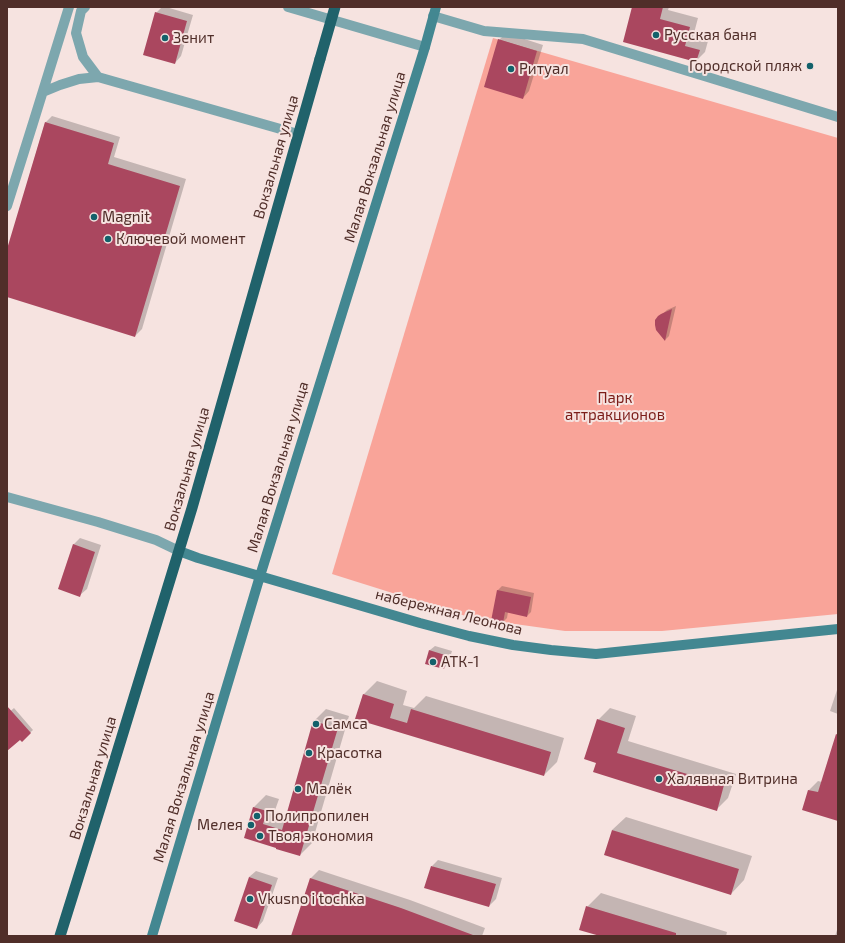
<!DOCTYPE html>
<meta charset="utf-8">
<style>
body{margin:0}
#map{position:relative;width:845px;height:943px;overflow:hidden;background:#f6e3e0;font-family:"Exo 2",sans-serif}
canvas{display:block}
.frame{position:absolute;inset:0;border:8px solid #502e29;pointer-events:none}
</style>
<div id="map">
<canvas width="845" height="943"></canvas>
<div class="frame"></div>
</div>
<script>
const g = document.querySelector('canvas').getContext('2d');
g.lineJoin = 'round';
function fillPath(path, color) {
  g.fillStyle = color;
  g.fill(path, 'evenodd');
}
function toPath(rows) {
  const path = new Path2D();
  for (const r of rows) {
    path.moveTo(r[0], r[1]);
    for (let i = 2; i < r.length; i += 2) path.lineTo(r[i], r[i + 1]);
  }
  return path;
}
function stroke(path, color, width, dash) {
  g.strokeStyle = color;
  g.lineWidth = width;
  g.lineCap = dash ? 'butt' : 'round';
  g.setLineDash(dash || []);
  g.stroke(path);
}
function write(font, color, halo, rows, align = 'center') {
  g.font = font + ' "Exo 2",sans-serif';
  g.lineWidth = 4;
  g.setLineDash([]);
  g.textBaseline = 'middle';
  g.strokeStyle = halo;
  g.fillStyle = color;
  for (const [text, x, y, turn = 0] of rows) {
    g.save();
    g.translate(x, y);
    g.rotate((+turn || 0) * Math.PI / 180);
    g.textAlign = isNaN(turn) ? turn : align;
    if (halo) g.strokeText(text, 0, 0);
    g.fillText(text, 0, 0);
    g.restore();
  }
}
const green = toPath([
 [493,38,838,138,838,614,662,631,565,631,472,618,332,574]
]);
const shadow = toPath([
 [162,7,166,7,193,15,181,56,175,63,156,13],
 [633,7,669,7,668,10,698,18,693,37,708,41,705,52,696,61],
 [506,33,543,45,529,91,523,98,499,40],
 [52,116,120,137,114,157,186,179,142,329,135,336,7,296,7,252,45,123],
 [676,306,669,336,665,340,657,330,659,317,667,310],
 [80,538,101,545,87,589,80,595,73,545],
 [502,586,534,593,531,612,527,616,508,612,507,618,503,622,498,590],
 [435,646,452,651,448,664,444,668,427,663,430,650],
 [377,681,407,691,403,705,414,708,426,696,564,738,557,762,544,775,356,718,363,695],
 [838,689,838,714,830,711,837,690],
 [14,708,33,730,22,740,20,739,7,749,7,714],
 [610,708,636,716,628,741,736,774,728,798,717,809,597,762,598,720],
 [326,709,349,716,312,843,300,855,245,837,254,807,266,795,279,799,274,813,287,816,314,721],
 [838,730,838,820,803,809,809,790,818,781,822,782],
 [626,817,752,856,744,880,731,894,612,830],
 [438,860,502,878,496,899,489,906,432,866],
 [319,870,410,900,485,928,482,936,293,936,311,878],
 [256,871,278,878,263,921,257,928,249,877],
 [601,893,727,932,726,936,603,936,587,907],
 [838,927,838,936,835,936]
]);
const building = toPath([
 [632,7,663,7,660,19,690,27,685,46,700,50,696,62,623,42],
 [155,12,187,21,175,64,143,55],
 [498,39,537,51,523,99,484,87],
 [45,122,114,143,108,164,180,186,135,337,7,297,7,249],
 [672,309,665,341,656,330,655,325,655,320,658,316,661,314],
 [73,544,95,552,80,597,58,589],
 [497,590,531,597,527,617,505,612,503,623,491,621],
 [429,650,448,656,444,669,425,664],
 [363,694,394,704,390,718,407,723,411,709,551,752,544,776,355,719],
 [7,706,31,733,22,742,20,740,7,751],
 [597,719,625,728,617,753,724,785,717,811,593,772,596,763,584,759],
 [313,721,338,728,300,856,276,849,276,848,244,838,253,807,267,811,263,824,282,830],
 [836,734,838,735,838,821,802,810,808,790,818,792],
 [612,830,739,869,731,895,604,855],
 [431,866,496,884,489,907,424,888],
 [249,877,272,885,257,929,234,921],
 [310,878,401,908,473,935,473,936,291,936],
 [586,906,676,933,676,936,600,936,579,930]
]);
const minor = toPath([
 [85,7,81,11,76,33,83,57,98,77],
 [433,16,484,31,583,39,701,75,838,117],
 [43,92,60,85,79,79,98,77,298,134],
 [7,206,34,120,69,7],
 [7,497,98,522,156,540,179,551]
]);
const tertiary = toPath([
 [288,7,425,47]
]);
const secondary = toPath([
 [179,551,198,558,420,623,469,636,513,645,551,650,596,654,838,629],
 [152,936,260,576,425,47,436,7]
]);
const trunk = toPath([
 [60,936,101,805,192,508,320,59]
]);
const trunkBridge = toPath([
 [320,59,335,7]
]);
const markers = [
 [656,35,4,"#13616b"],
 [165,38,4,"#13616b"],
 [810,66,4,"#13616b"],
 [511,69,4,"#13616b"],
 [94,217,4,"#13616b"],
 [108,239,4,"#13616b"],
 [433,662,4,"#13616b"],
 [316,724,4,"#13616b"],
 [309,753,4,"#13616b"],
 [659,779,4,"#13616b"],
 [298,789,4,"#13616b"],
 [257,816,4,"#13616b"],
 [251,825,4,"#13616b"],
 [260,836,4,"#13616b"],
 [250,899,4,"#13616b"]
];
const poiNames = [
 ["Русская баня",664,35],
 ["Зенит",173,38],
 ["Городской пляж",802,66,"right"],
 ["Ритуал",519,69],
 ["Magnit",102,217],
 ["Ключевой момент",116,239],
 ["АТК-1",441,662],
 ["Самса",324,724],
 ["Красотка",317,753],
 ["Халявная Витрина",667,779],
 ["Малёк",306,789],
 ["Полипропилен",265,816],
 ["Мелея",243,825,"right"],
 ["Твоя экономия",268,836],
 ["Vkusno i tochka",258,899]
];
const streetNames = [
 ["Вокзальная улица",276,157,-74],
 ["Малая Вокзальная улица",375,157,-73],
 ["Малая Вокзальная улица",278,467,-73],
 ["Вокзальная улица",187,469,-74],
 ["набережная Леонова",449,612,14],
 ["Малая Вокзальная улица",184,777,-73],
 ["Вокзальная улица",93,778,-73]
];
const parkNames = [
 ["Парк",615,398],
 ["аттракционов",615,415]
];
fillPath(green, '#f9a499');
fillPath(shadow, '#0003');
fillPath(building, '#aa475f');
stroke(minor, '#7da7ae', 10);
stroke(tertiary, '#7da7ae', 10);
stroke(secondary, '#438791', 10);
stroke(trunk, '#20626b', 11);
stroke(trunkBridge, '#20626b', 11);
for (const [x, y, r, color] of markers) {
  const dot = new Path2D();
  dot.arc(x, y, r, 0, 2 * Math.PI);
  g.fillStyle = color;
  g.fill(dot);
  stroke(dot, '#f6e3e0', 1.5);
}
write('15px', '#502e29', '#f6e3e0', poiNames, 'left');
write('15px', '#502e29', '#f6e3e0', streetNames);
write('15px', '#7c1d19', '#f6e3e0', parkNames);
</script>
